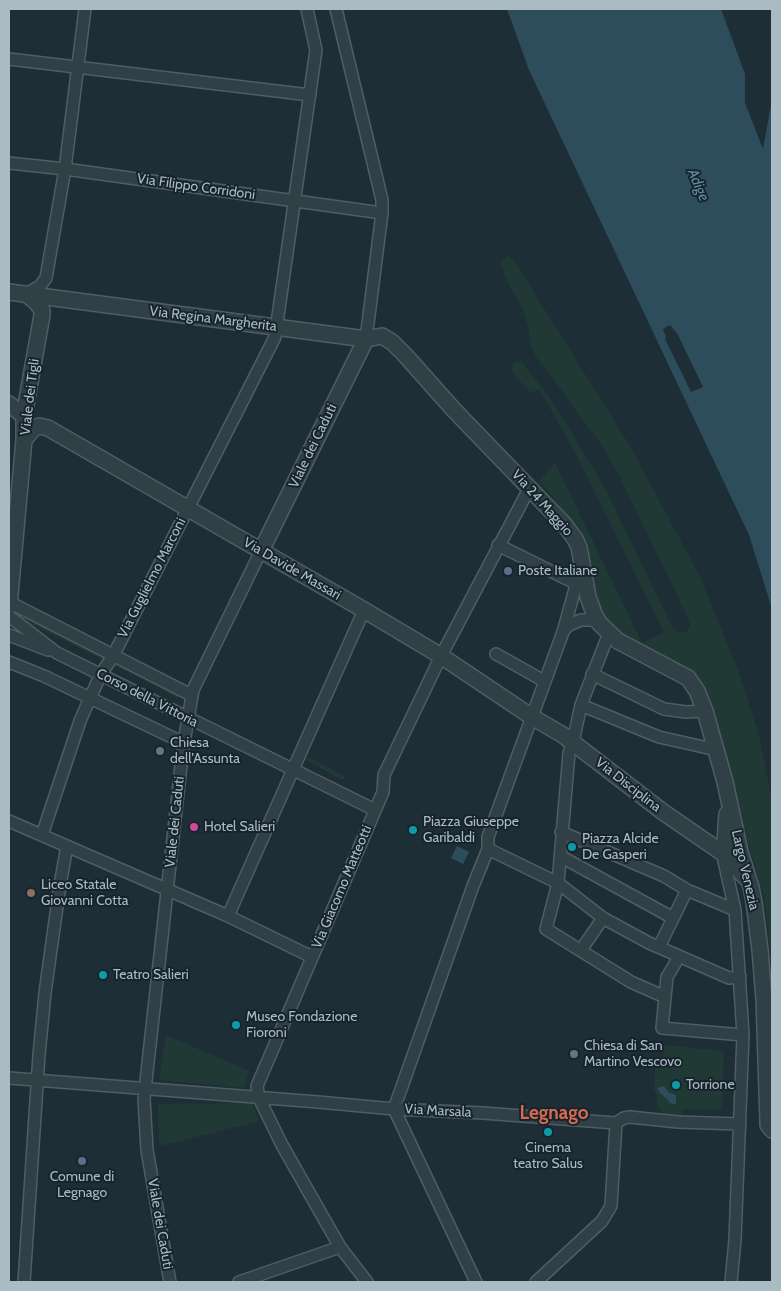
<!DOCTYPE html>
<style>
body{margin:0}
#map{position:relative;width:781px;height:1291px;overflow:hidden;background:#1e2e36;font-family:Cabin,sans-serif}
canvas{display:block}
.frame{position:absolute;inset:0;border:10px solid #abbbc4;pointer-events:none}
</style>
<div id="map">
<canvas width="781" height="1291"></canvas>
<div class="frame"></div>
</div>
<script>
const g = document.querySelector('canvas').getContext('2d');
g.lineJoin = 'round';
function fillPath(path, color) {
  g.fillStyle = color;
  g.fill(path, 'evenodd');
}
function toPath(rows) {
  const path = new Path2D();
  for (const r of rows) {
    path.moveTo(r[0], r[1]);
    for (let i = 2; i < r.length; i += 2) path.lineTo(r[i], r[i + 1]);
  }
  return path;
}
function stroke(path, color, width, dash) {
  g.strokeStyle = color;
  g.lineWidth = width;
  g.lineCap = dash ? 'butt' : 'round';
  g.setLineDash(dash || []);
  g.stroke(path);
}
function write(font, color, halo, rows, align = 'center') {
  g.font = font + ' Cabin,sans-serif';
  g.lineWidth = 4;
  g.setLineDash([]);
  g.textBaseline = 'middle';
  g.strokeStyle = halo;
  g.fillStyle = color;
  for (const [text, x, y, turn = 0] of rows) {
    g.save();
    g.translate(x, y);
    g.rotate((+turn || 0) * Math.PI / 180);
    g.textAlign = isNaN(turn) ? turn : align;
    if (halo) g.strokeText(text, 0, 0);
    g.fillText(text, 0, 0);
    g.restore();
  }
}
const green = toPath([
 [509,256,515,262,630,446,700,577,738,670,759,735,772,802,772,990,770,952,764,896,699,681,623,637,612,627,600,610,592,587,588,542,571,519,539,481,555,463,642,643,664,632,574,450,539,389,532,393,530,392,514,375,511,368,514,362,521,361,530,373,548,395,569,428,605,488,672,627,678,633,686,632,690,626,689,620,616,469,597,438,583,421,548,371,536,357,531,345,528,326,522,307,507,281,502,266,501,261],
 [16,611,106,656,104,660,16,617],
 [116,661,180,694,178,698,114,665],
 [308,757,345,776,343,780,306,760],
 [166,1035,249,1071,244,1088,159,1080],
 [663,1045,724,1051,722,1110,683,1109,682,1116,665,1115,657,1106,657,1096,654,1089,655,1070,662,1062],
 [252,1103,259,1121,159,1146,158,1104]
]);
const water = toPath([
 [507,9,721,9,745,74,745,103,763,149,772,99,772,609,749,535,529,70],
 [457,846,469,852,463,864,451,858],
 [664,1086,668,1092,676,1095,676,1104,669,1103,668,1100,660,1093,657,1088]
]);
const pier = toPath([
 [670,325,677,333,703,387,691,392,665,339,666,336,663,331,664,328]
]);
const minor = toPath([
 [336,9,382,200,382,213,366,339],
 [9,59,310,95],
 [9,163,65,169,382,213],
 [26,294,40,286,46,278,65,169,85,9],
 [498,545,577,584],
 [9,602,191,695],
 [9,616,57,653,375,810],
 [563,632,567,626,581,620,592,620,600,624],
 [609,633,581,705,573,742,569,753,558,883,546,929,631,982,665,997],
 [9,635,48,650],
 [496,654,544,681],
 [9,662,44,676,184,743],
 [592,674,664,709,686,712,705,711],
 [581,705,659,737,717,750],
 [9,821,228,916,312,957],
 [561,832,664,876,687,890,735,910],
 [42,835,80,721,90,698,101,674,113,656,275,337,316,50,307,9],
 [488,849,558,883,603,918,649,943,729,978,740,977],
 [724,854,724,861,735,910,743,1035,735,1240,731,1282],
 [560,856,673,918],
 [228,916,364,610],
 [659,947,687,890],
 [581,950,603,918],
 [679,957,667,977,662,1028,743,1035],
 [9,1078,318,1102,394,1109,483,1113,616,1123],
 [616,1123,624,1118,630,1117,678,1122,740,1124],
 [24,1282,39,1055,45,993,60,885,67,846],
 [170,1282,147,1150,144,1099,183,748,193,690,261,551],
 [239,1282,340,1247],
 [367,1282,340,1247,282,1145,259,1098,257,1086,383,792,384,775,441,656,530,487],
 [476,1282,394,1109,473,886,488,849,488,837,563,632,581,567],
 [536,1282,602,1221,611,1206,616,1123]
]);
const tertiary = toPath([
 [9,292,366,339,382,336,392,342,406,356,453,409,564,524,575,539,579,547,588,597,595,616,600,624,618,641,688,678,697,691,705,711,725,782,740,852,751,887,754,902,760,950,764,999,768,1121,768,1125,772,1130],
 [9,404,24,416],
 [24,440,33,429,39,426,48,428,364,610,441,656,532,717,563,735,663,812,724,854,745,877],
 [261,551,366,339],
 [9,606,24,440,24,416,42,315,42,310,36,302,26,294],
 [724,854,727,814]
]);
const markers = [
 [508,571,5,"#5c6f8a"],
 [160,751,5,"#6b7280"],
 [194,827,5,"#d1479c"],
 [413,830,5,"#0f9aa8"],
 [572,847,5,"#0f9aa8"],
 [31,893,5,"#8d6e63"],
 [103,975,5,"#0f9aa8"],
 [236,1025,5,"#0f9aa8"],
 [574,1054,5,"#6b7280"],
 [676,1085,5,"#0f9aa8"],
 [548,1132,5,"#0f9aa8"],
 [82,1161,5,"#5c6f8a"]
];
const streetNames = [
 ["Via Filippo Corridoni",196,187,8],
 ["Via Regina Margherita",213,319,7],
 ["Viale dei Tigli",30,397,-83],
 ["Viale dei Caduti",313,446,-64],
 ["Via 24 Maggio",542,503,48],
 ["Via Davide Massari",292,569,30],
 ["Via Guglielmo Marconi",152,578,-63],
 ["Corso della Vittoria",147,698,27],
 ["Via Disciplina",628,785,38],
 ["Viale dei Caduti",175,822,-84],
 ["Largo Venezia",745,870,77],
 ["Via Giacomo Matteotti",342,887,-67],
 ["Via Marsala",438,1111,3],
 ["Viale dei Caduti",160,1224,80]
];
const poiNames = [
 ["Poste Italiane",518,571],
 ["Chiesa",170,743],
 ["dell'Assunta",170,759],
 ["Piazza Giuseppe",423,822],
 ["Garibaldi",423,838],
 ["Hotel Salieri",204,827],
 ["Piazza Alcide",582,839],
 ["De Gasperi",582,855],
 ["Liceo Statale",41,885],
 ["Giovanni Cotta",41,901],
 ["Teatro Salieri",113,975],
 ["Museo Fondazione",246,1017],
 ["Fioroni",246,1033],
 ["Chiesa di San",584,1046],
 ["Martino Vescovo",584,1062],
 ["Torrione",686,1085],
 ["Cinema",548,1148,"center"],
 ["teatro Salus",548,1164,"center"],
 ["Comune di",82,1177,"center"],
 ["Legnago",82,1193,"center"]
];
const waterNames = [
 ["Adige",698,185,67]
];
const districtNames = [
 ["Legnago",554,1113]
];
fillPath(green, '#213935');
fillPath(water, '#2e4d5c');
fillPath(pier, '#1e2e36');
stroke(minor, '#4f5d65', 14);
stroke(tertiary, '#4f5d65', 18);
stroke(minor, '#314047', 11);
stroke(tertiary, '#314047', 15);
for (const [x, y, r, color] of markers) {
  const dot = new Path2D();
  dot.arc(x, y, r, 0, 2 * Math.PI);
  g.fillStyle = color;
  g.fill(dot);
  stroke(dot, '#17242b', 2);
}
write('14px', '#abbbc4', '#17242b', streetNames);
write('14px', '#abbbc4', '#17242b', poiNames, 'left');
write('italic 15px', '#6190a6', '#17242b', waterNames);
write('bold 19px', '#d86952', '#17242b', districtNames);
</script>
